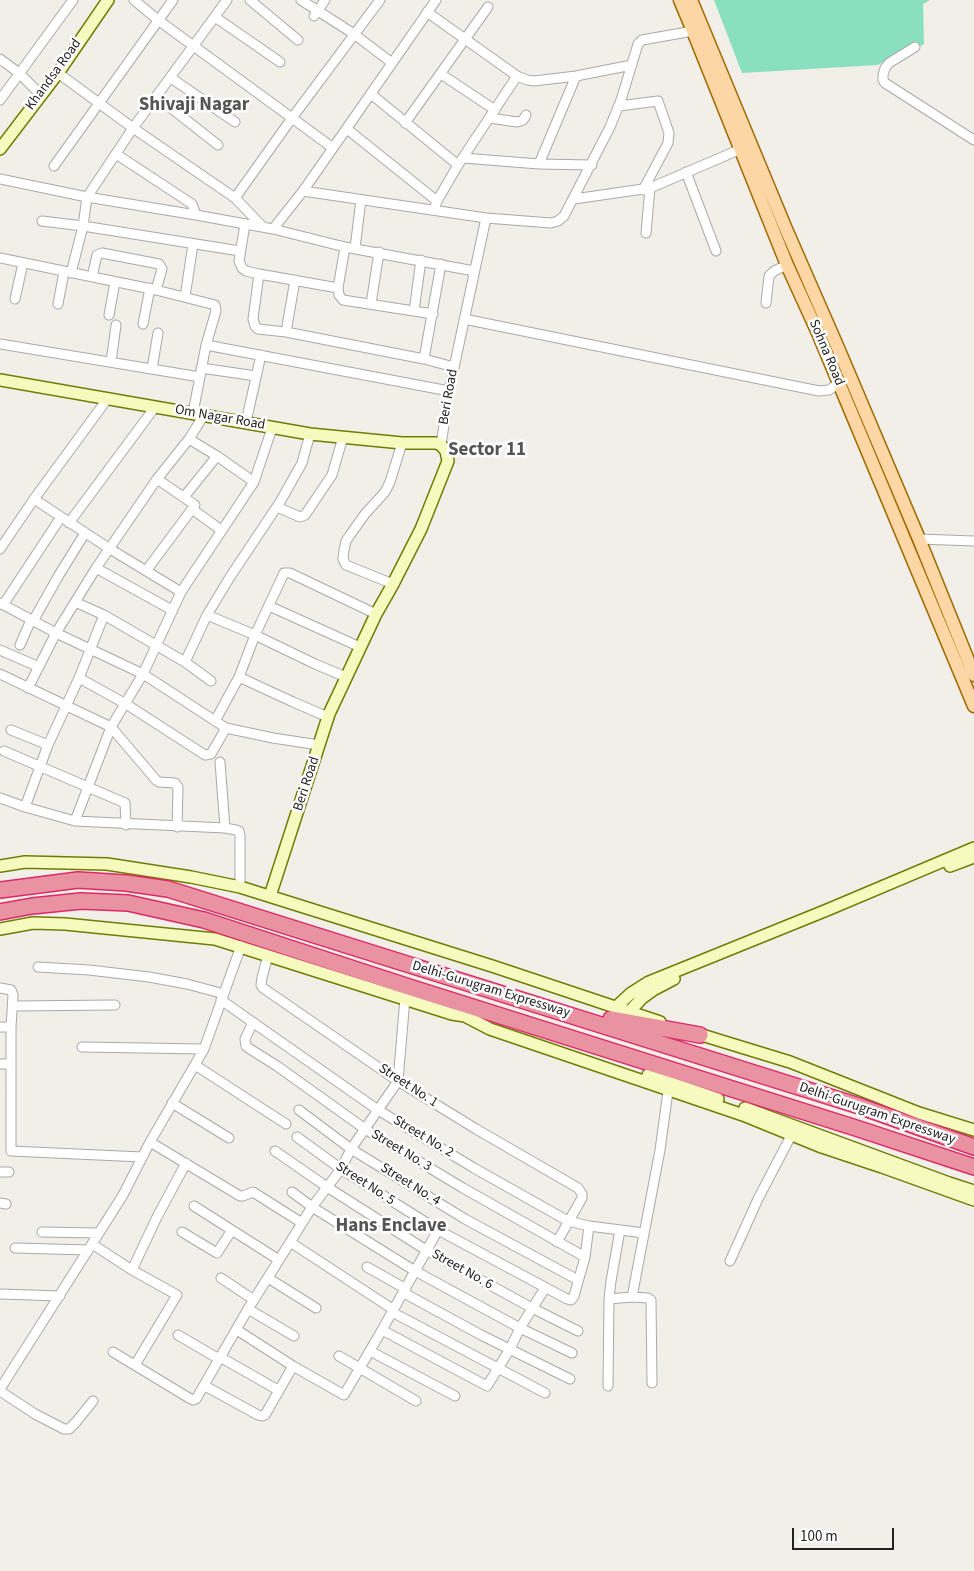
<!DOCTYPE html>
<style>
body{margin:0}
#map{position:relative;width:974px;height:1571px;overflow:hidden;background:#f2efe9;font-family:"Source Sans 3",sans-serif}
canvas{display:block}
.scale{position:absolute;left:792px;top:1528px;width:102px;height:22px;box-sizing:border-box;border:2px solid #222;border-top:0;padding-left:6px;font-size:15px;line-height:18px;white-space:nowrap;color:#222;-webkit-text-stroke:4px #fff;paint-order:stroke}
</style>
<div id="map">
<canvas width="974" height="1571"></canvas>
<div class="scale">100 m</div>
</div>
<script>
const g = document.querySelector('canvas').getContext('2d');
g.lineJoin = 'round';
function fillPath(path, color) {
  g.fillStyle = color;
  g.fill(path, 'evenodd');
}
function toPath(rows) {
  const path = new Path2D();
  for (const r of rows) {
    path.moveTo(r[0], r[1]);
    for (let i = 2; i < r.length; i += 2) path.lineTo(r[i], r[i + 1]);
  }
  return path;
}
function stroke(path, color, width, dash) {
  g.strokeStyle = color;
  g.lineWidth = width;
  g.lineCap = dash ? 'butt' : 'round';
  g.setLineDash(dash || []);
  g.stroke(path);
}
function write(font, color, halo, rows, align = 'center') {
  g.font = font + ' "Source Sans 3",sans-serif';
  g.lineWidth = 5;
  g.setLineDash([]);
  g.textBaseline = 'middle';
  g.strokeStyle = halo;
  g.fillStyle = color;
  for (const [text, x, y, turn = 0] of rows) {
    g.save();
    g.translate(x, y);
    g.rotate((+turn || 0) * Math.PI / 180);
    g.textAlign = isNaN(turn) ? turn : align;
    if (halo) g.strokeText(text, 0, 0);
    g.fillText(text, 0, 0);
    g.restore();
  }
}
const pitch = toPath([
 [714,0,930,0,923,4,924,44,877,65,742,73]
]);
const street = toPath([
 [134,0,158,20,333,148],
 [250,0,298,40],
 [301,0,354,34,392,63],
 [427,12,517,76,527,80,534,81,576,76,632,65],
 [314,16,325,0],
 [215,17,280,62],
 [915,47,889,63,885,68,883,75,883,80,885,83,974,140],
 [0,59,19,73,41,95],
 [58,73,133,128,235,198,263,227],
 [441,74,495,110],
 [171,78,235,122],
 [371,94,458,165],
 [157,97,218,145],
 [0,100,73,0],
 [619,106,658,101,669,133,668,143,643,190],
 [490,118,517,122,523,120,526,115],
 [405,123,488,7],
 [347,129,437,201],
 [116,154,192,204,196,215],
 [463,158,539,164,592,165],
 [539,164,576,76],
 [54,166,173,0],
 [686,172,716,251],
 [0,179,87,197,196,215,273,229,345,247,474,271],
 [303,191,486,218,551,223,558,221,564,216,610,127,621,100,638,44,642,40,693,31],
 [235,198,292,118,380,0],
 [574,199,650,188,741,149],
 [434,210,437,201,458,165,517,76],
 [42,221,83,226,240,251],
 [245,224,239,261,242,268,246,271,259,274,338,288],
 [273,229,303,191,333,148,436,0],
 [646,233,650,188],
 [345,247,338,288,339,295,343,300,433,314],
 [355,248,361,200],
 [0,258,156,290,215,305,216,311,206,345,193,413],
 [71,273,83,226,87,197,133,128,227,0],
 [259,274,253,319,255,326,258,329,286,332,424,359,454,367],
 [92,277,97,255,102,253,159,264,162,269,156,290],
 [185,297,193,244],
 [15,299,23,263],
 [766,303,769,276,774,271,787,265],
 [58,304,64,272],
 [371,304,379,252],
 [414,311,421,260],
 [109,315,115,282],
 [464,319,819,391,829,390,839,383],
 [143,324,150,288],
 [286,332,295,280],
 [0,344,200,377],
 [206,345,449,391],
 [424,359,441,264],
 [111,362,116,325],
 [201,368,256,376],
 [152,369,158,333],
 [246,422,261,355],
 [189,439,217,456,254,482],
 [441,445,449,391,486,218],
 [184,497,217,456],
 [34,499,110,549,181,592],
 [277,507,300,517,305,515,332,475,343,437],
 [192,509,221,530],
 [69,523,155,407],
 [919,539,974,541],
 [0,549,34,499,108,398],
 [96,568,172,610],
 [146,571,195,505,157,479],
 [393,584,346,565,343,559,344,550,346,541,350,535,365,514,385,492,390,482,402,443],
 [75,602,104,615,185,662],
 [0,603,56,633,143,674,226,728,273,738,319,745],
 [3,605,61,517],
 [269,606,360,647],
 [207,615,255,635,315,664,346,677],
 [33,621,59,575,85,533],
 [20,645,31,620],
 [0,650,39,667],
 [0,674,111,727,156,780,159,782,175,783,178,787,177,827],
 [239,677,293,702,328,717],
 [79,678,126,704,205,755,211,754,226,728],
 [211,681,185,662,207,615,230,577,280,502,302,463,310,434],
 [28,688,56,633,96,568,157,479,189,439,204,415],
 [215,721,239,677,255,635,284,573,290,573,376,614],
 [11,730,48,745],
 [4,751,125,803,126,825],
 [220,762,225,828],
 [0,798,25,807,75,821,225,828,236,830,239,831,240,836,240,887],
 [25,807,48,745,79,678,104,615],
 [75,821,111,727,143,674,181,592,254,482,272,428],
 [268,955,262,978,261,985,263,988,398,1081,476,1129,578,1188,582,1194,582,1198,557,1242],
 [38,967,89,970,149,977,187,984,224,994],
 [0,988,11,990,13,995,11,1027,11,1151,142,1157],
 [221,1000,378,1110,474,1168,568,1221,589,1226,644,1233],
 [14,1006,115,1005],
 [253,1022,245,1039,246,1046,250,1049,277,1066,365,1129,463,1188,585,1257],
 [0,1027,11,1027],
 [82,1047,204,1049],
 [0,1064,11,1064],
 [195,1065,286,1124],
 [172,1103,229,1138],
 [299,1110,351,1149,465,1219,578,1280],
 [297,1137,341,1169,438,1230,567,1299,571,1300,574,1296,585,1257,589,1226],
 [150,1142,240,1196,243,1196,253,1192,302,1223],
 [275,1151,327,1187,426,1250,532,1308,578,1331],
 [0,1172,9,1172],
 [292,1192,312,1207,415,1271,520,1328,572,1353],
 [0,1203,6,1204],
 [194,1206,279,1260],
 [42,1232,99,1233],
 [182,1232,217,1253,232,1230],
 [290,1242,394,1310],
 [92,1244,132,1270,177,1295,135,1365],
 [15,1248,88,1250],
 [730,1261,758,1199,794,1130],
 [367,1267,406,1289],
 [132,1270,157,1217,186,1163],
 [221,1278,254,1300],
 [268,1278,316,1308],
 [404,1293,481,1335,570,1379],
 [0,1294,60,1296],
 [632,1297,660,1150,669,1084],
 [609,1299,611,1281,620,1230],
 [248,1309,294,1336],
 [392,1312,545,1393],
 [237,1330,293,1366,344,1395,382,1330,438,1230],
 [382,1330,487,1386,510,1349,520,1328,545,1288],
 [178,1335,219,1359],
 [370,1351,455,1396],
 [113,1352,189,1398,193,1400,196,1399,248,1309,279,1260,312,1207,341,1169,351,1149,398,1081,405,998],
 [339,1356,416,1401],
 [220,1357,278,1390],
 [205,1386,258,1415,262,1416,265,1415,293,1366],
 [608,1386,609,1299,632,1297,648,1298,651,1300,652,1383],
 [0,1389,123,1195,150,1142,204,1049,241,946],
 [0,1391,35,1414,64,1429,69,1429,76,1422,93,1401]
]);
const secondary = toPath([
 [0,149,58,73,108,0],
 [0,380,310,434,402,443,436,443,441,445,446,451,448,461,421,529,393,584,376,614,329,714,270,896],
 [0,866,25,862,107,864,191,877,240,887,492,966,660,1022],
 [950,866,974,857],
 [0,929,33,923,65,924,215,939,452,1014,465,1016,490,1029,743,1115,819,1146,882,1167,974,1200],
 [615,1008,630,994,649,982,827,910,974,848],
 [629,1012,642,998,653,990,674,979],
 [692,1032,790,1062,919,1113,974,1130],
 [648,1075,718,1099],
 [745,1108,949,1183,974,1191]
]);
const primary = toPath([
 [680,0,693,31,787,265,818,333,974,706],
 [691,0,786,229,838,348,919,539,974,675]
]);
const highway = toPath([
 [0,890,78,880,126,883,168,889,859,1106,974,1147],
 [0,912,32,906,81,901,128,903,204,920,409,987,856,1128,974,1167],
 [611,1019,700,1035]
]);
const streetNames = [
 ["Khandsa Road",54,75,-54],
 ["Sohna Road",826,353,67],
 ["Beri Road",449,397,-80],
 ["Om Nagar Road",220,418,10],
 ["Beri Road",307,784,-72],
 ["Delhi-Gurugram Expressway",491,990,17],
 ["Street No. 1",408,1086,33],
 ["Delhi-Gurugram Expressway",877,1114,19],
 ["Street No. 2",423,1137,31],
 ["Street No. 3",401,1151,31],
 ["Street No. 5",365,1184,33],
 ["Street No. 4",410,1185,32],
 ["Street No. 6",462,1270,29]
];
const districtNames = [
 ["Shivaji Nagar",194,106],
 ["Sector 11",487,451],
 ["Hans Enclave",391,1227]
];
fillPath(pitch, '#88e0be');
stroke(street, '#a9a9a9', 11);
stroke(secondary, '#707d05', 14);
stroke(primary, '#a06b00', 15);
stroke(highway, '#dc2a67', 18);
stroke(street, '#fff', 9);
stroke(secondary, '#f7fabf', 11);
stroke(primary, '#fcd6a4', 12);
stroke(highway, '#e892a2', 15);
write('14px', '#222', '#fff', streetNames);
write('bold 19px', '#555', '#fff', districtNames);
</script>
